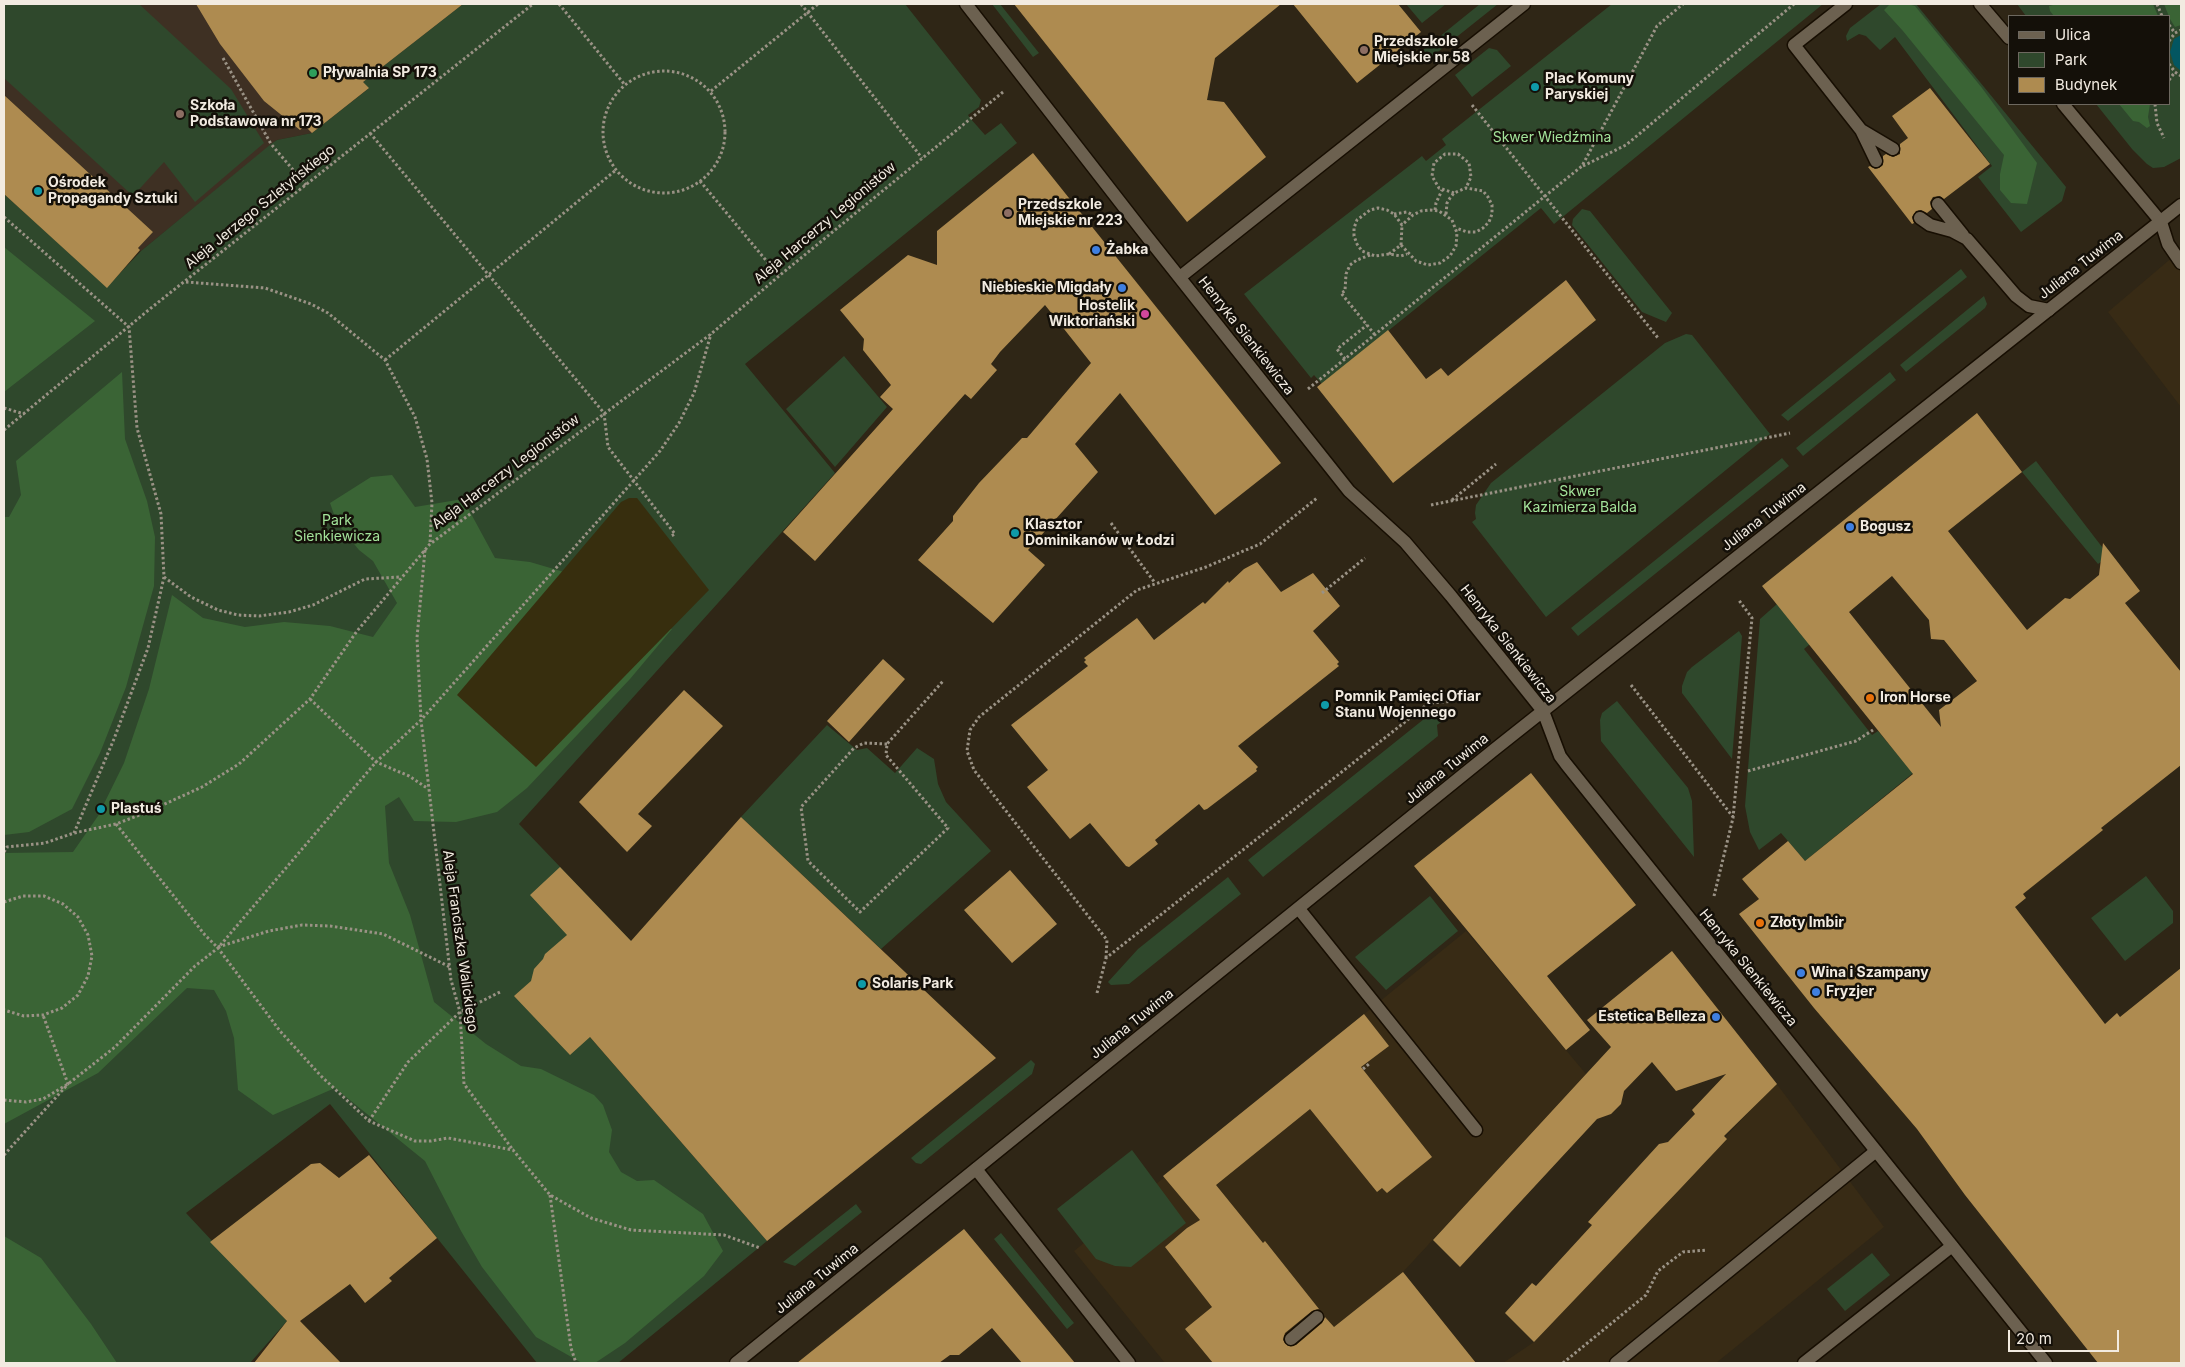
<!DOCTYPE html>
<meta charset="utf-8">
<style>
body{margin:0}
#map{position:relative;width:2185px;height:1367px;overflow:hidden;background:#2f2616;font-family:Inter,sans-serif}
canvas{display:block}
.frame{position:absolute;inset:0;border:5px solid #f2ebe1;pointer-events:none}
.legend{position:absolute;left:2008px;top:15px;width:162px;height:90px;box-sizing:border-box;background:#141009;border:1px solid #6d685f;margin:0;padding:6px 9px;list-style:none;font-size:15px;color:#f2ebe1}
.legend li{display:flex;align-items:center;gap:10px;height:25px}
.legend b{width:25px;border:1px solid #6d685f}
.scale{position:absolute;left:2008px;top:1330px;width:111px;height:22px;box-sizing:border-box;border:2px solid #f2ebe1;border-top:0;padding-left:6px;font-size:15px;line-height:18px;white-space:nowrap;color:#f2ebe1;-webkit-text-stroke:4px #141009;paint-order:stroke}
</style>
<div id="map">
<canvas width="2185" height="1367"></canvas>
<div class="frame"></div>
<ul class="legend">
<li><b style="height:6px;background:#6c6150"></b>Ulica</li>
<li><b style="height:14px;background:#2f482c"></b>Park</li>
<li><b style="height:14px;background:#ae8b50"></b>Budynek</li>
</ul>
<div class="scale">20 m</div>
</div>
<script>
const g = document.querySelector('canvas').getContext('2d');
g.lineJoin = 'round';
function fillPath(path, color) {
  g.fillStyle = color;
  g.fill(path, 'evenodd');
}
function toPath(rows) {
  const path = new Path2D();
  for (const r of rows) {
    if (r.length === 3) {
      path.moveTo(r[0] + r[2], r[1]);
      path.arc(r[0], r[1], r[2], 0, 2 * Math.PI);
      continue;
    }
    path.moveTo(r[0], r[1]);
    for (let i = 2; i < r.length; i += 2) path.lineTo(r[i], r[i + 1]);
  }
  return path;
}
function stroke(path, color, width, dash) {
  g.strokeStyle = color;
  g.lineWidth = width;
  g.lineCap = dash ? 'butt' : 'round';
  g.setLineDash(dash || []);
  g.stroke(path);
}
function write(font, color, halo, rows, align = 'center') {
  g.font = font + ' Inter,sans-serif';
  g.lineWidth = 5;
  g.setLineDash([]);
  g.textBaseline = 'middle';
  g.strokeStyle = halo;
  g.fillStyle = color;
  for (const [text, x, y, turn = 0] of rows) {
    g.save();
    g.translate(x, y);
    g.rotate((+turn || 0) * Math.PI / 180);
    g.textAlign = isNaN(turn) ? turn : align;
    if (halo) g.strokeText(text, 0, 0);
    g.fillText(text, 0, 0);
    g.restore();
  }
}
const built = toPath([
 [2181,250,2181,407,2108,312],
 [1466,931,1586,1074,1403,1272,1476,1363,1165,1363,1074,1251],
 [1776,1083,1884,1227,1716,1363,1503,1363,1534,1342]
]);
const education = toPath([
 [4,4,463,4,364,82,369,88,312,133,277,140,141,251,138,248,153,232,4,95]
]);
const green = toPath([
 [4,4,139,4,231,89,264,143,195,202,164,162,133,196,4,78],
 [463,4,905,4,981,100,979,107,968,115,970,118,985,135,1001,123,1017,143,745,364,835,473,519,824,631,941,563,1003,590,1037,767,1241,618,1363,537,1363,330,1104,186,1213,287,1321,250,1363,4,1363,4,194,107,287,141,251,271,144,277,140,312,133,368,89,363,82],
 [992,4,1000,4,1039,53,1033,57],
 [1406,4,1446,4,1422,23],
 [1480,4,1498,4,1429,59,1423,50],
 [1612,4,1823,4,1554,224,1541,208,1322,384,1314,375,1311,378,1244,294,1422,156,1426,161,1446,145,1442,139],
 [1881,4,1916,4,2066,187,2062,201,2021,232,1978,177,1992,166,1895,37,1880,50,1866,36,1859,34,1847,41,1846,36,1850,28],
 [2017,4,2181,4,2181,158,2164,167,2153,168,2147,164,2132,149,2096,104,2169,104,2169,16,2026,16],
 [1489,48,1497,50,1511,66,1472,97,1455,75],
 [1582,209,1590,211,1672,313,1666,322,1642,312,1572,225,1573,219],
 [1961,269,1967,277,1788,421,1781,415],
 [1984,296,1987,304,1985,308,1906,372,1900,365],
 [1686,334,1692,335,1770,434,1546,617,1472,522,1476,519,1475,513,1476,505,1491,483,1665,343],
 [844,356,887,407,835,467,786,409],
 [1890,372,1896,380,1803,456,1796,448],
 [1782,458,1789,466,1578,636,1571,628],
 [2036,461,2109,556,2098,564,2022,472],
 [1777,604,1810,644,1804,649,1872,735,1878,731,1913,773,1805,861,1781,833,1759,850,1750,832,1745,806,1760,619],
 [1739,631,1742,636,1732,759,1682,693,1682,686,1687,672,1692,667],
 [1617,701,1688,788,1692,801,1694,857,1601,741,1600,720,1602,713],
 [1439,707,1447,718,1437,725,1438,736,1263,877,1248,860],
 [827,725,857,750,867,748,895,773,917,748,934,759,938,784,946,802,991,851,881,949,741,817],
 [2146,876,2173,911,2173,923,2125,961,2091,918],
 [1228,877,1241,894,1129,984,1111,985,1108,982,1138,949],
 [1430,896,1458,931,1386,990,1355,957],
 [1031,1060,1035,1064,1032,1074,921,1164,916,1163,911,1158],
 [1132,1150,1186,1223,1131,1267,1115,1266,1096,1259,1057,1209],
 [856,1204,862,1212,795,1266,783,1262],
 [1001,1233,1074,1323,1067,1329,994,1239],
 [1872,1253,1890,1275,1845,1311,1827,1289]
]);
const forest = toPath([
 [1890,4,1908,4,1915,6,1982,88,2037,163,2027,204,2011,203,2000,190,2000,174,2004,155,1903,31,1884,10],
 [2057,4,2153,4,2158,16,2054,16,2050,11,2049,6],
 [2164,4,2181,4,2181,25,2175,27,2170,19],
 [2119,104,2150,104,2148,117,2150,126,2147,128,2139,122,2133,121],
 [4,247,95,321,4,392],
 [122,372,125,439,147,501,155,537,154,586,126,687,100,753,72,809,29,832,4,835,4,517,9,517,21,495,16,461],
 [392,475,415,507,463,499,495,558,530,562,588,579,619,600,672,629,630,679,527,788,497,812,456,822,414,821,399,797,385,806,389,863,410,915,434,1002,486,1044,521,1066,541,1069,594,1095,603,1105,612,1130,609,1152,621,1172,637,1181,654,1180,703,1214,723,1251,704,1276,625,1343,595,1363,582,1363,536,1337,482,1267,461,1231,425,1161,335,1088,273,1115,238,1090,234,1038,226,1011,214,990,187,988,98,1073,4,1124,4,853,73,852,98,816,124,763,149,689,172,595,203,618,245,627,284,622,330,626,373,637,397,603,373,561,359,550,337,523,330,503,371,477],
 [4,1236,41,1258,91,1324,117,1363,4,1363]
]);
const sand = toPath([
 [629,498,637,498,709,590,536,767,457,695,621,502]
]);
const water = toPath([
 [2181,35,2181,71,2174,65,2170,52,2174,39]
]);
const building = toPath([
 [196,4,463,4,363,82,369,88,312,133,305,126,300,130,264,101,220,44],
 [1014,4,1281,4,1215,58,1207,100,1224,102,1266,157,1187,222],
 [1293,4,1398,4,1421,32,1357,83],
 [1930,88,1990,164,1944,199,1940,196,1933,197,1930,202,1932,209,1927,213,1921,210,1916,211,1912,217,1914,223,1912,224,1868,167,1870,166,1875,169,1879,168,1883,165,1883,156,1886,154,1893,157,1900,154,1900,144,1908,138,1892,116],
 [4,95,153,232,138,248,140,250,107,288,4,194],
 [1033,153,1281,463,1215,515,1120,393,1075,444,1098,472,1028,550,1045,565,993,623,918,560,953,521,953,516,979,483,1022,438,1027,438,1091,363,1045,305,1000,352,991,364,997,370,971,399,965,394,815,561,783,532,893,409,880,397,891,385,863,350,864,339,840,310,908,255,937,265,937,231],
 [1566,280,1596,320,1393,483,1317,387,1388,330,1426,379,1441,368,1448,376],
 [1977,413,2022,472,1948,531,2027,630,2065,598,2070,599,2099,575,2103,543,2140,591,2125,603,2181,672,2181,765,2101,828,2103,830,2023,894,2026,898,2015,907,2105,1024,2117,1013,2120,1017,2181,968,2181,1363,2098,1363,1965,1195,1917,1129,1814,1008,1739,914,1759,899,1742,879,1788,841,1805,861,1913,774,1762,586],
 [1892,576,1929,620,1931,639,1944,640,1977,681,1939,710,1941,727,1849,612],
 [1257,562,1281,592,1313,573,1340,606,1313,631,1339,662,1337,664,1339,666,1238,746,1258,767,1256,769,1257,771,1207,809,1204,810,1199,804,1155,840,1158,844,1129,867,1126,866,1090,823,1070,839,1027,787,1048,770,1011,725,1088,666,1084,662,1086,660,1084,658,1137,618,1154,640,1203,602,1205,604,1228,581,1229,583,1244,569],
 [883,659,905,679,849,742,827,721],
 [684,690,723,726,638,814,652,826,627,852,579,802],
 [1531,773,1636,905,1547,976,1590,1030,1566,1050,1414,866],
 [741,817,996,1058,767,1241,590,1037,570,1055,514,996,531,981,534,969,543,959,545,954,567,935,530,895,560,867,631,941],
 [1010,870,1057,924,1012,963,964,910],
 [1672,951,1777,1084,1724,1136,1727,1139,1680,1189,1534,1342,1505,1313,1532,1283,1536,1286,1592,1225,1588,1222,1659,1144,1668,1142,1695,1114,1692,1110,1726,1074,1676,1091,1652,1062,1624,1091,1621,1104,1611,1114,1597,1119,1460,1267,1433,1240,1611,1047,1587,1020],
 [1364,1014,1389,1046,1361,1067,1432,1157,1387,1193,1382,1188,1377,1192,1310,1109,1216,1185,1263,1243,1265,1241,1319,1309,1312,1311,1285,1333,1283,1340,1288,1346,1296,1345,1322,1323,1325,1317,1334,1327,1403,1272,1476,1363,1213,1363,1185,1329,1212,1307,1165,1247,1187,1228,1200,1220,1163,1176],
 [369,1155,437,1238,389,1278,392,1281,365,1303,350,1284,300,1321,341,1363,254,1363,287,1321,210,1242,311,1164,320,1163,339,1178],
 [964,1229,1075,1363,1022,1363,992,1328,959,1355,950,1355,939,1363,797,1363]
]);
const path = toPath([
 [559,4,625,85],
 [801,4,922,158],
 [2157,4,2162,16],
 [2169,25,2175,33],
 [2169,41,2175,33,2181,30],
 [223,58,271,144,306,185],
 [2169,64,2175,72,2181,76],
 [664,132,61],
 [2169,80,2175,72],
 [711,91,818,4],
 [2155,104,2157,123,2164,138],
 [1472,105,1658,338],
 [370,133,604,413,608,447,675,534,671,536],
 [1583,166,1626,145,1794,4],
 [700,181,779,276],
 [1454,193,1439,188,1432,176,1434,163,1445,154,1458,154,1469,163,1471,177,1466,188],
 [1435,210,1436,203,1442,190],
 [1394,214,1407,212,1413,215],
 [1446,214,1447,203,1450,198,1454,193,1466,188,1483,191,1488,197,1492,205,1492,214,1489,222,1483,228,1476,232,1467,232,1456,228],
 [4,217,129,327,137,428,161,514,164,577,148,648,114,739,74,833],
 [1401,245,1402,225],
 [1389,254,1401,245,1416,261,1428,265,1440,263,1450,256,1456,246,1457,233,1452,220,1439,211,1430,210,1421,211,1413,215,1402,225,1394,214,1387,210,1378,208,1370,210,1357,220,1354,228,1354,236,1357,244,1362,251,1375,256,1389,254,1401,256,1407,254],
 [1370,255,1357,260,1350,265,1346,274,1345,291,1341,293,1375,335],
 [186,282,265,288,311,304,328,313,385,360,415,417,427,459,432,503,430,543],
 [1345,359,1337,349,1367,325],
 [385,360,616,170],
 [1308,389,1582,166,1657,26,1683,4],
 [4,408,24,414],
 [4,430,151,308,533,4],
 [1452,500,1496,464],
 [1431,505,1790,433],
 [1111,523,1155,583],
 [425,550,417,638,421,720,451,980,460,1012,464,1084,513,1150],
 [164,577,191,597,218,610,238,615,259,616,289,612,313,605,365,579,400,577],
 [1322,593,1365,558],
 [1631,685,1733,817],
 [310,699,376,762,409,776,427,788],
 [887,744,864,743,854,748,801,807,808,861,860,912,948,828,886,755,887,744,944,680],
 [1748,771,1856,741,1873,730],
 [116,824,205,935,218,948,280,1031,321,1076,369,1121,415,1141,431,1141,448,1138,513,1150,550,1195,591,1218,631,1230,724,1235,760,1248],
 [4,852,7,847,45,843,74,833,116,824,145,813,202,787,239,764,310,699,357,631,430,544,711,334,779,276,1003,92],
 [1714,896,1733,818,1752,618,1738,599],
 [4,902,23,896,44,896,63,904,78,917,88,935,92,956,88,976,78,995,62,1008,43,1015,24,1016,4,1010],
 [218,947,269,931,302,925,330,926,383,934,450,967],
 [1106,958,1107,940,974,770,967,751,970,730,979,717,1137,590,1206,567,1260,544,1317,498],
 [1097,993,1106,958,1429,703,1456,701],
 [1363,1069,1369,1064],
 [4,1100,26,1102,43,1099,68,1084,115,1047,195,966,218,948,376,762,421,720,660,451,679,423,694,393,711,334],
 [369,1121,408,1062,460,1012,500,992],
 [4,1155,68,1084,43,1015],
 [550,1195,571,1348,576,1363],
 [1563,1363,1646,1295,1658,1271,1683,1252,1707,1250]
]);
const service = toPath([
 [1846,4,1794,45,1861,130,1876,161],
 [1861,130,1893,149],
 [1938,204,1963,235],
 [1920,218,1930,225,1952,231,1967,239,2016,296,2029,306,2049,310],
 [1299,909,1476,1130],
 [1291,1339,1317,1317],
 [1616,1363,1876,1151]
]);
const minor = toPath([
 [1980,4,2009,38],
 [2063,104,2161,222,2168,244,2181,263],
 [1180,277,1524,4],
 [976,1169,1129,1363],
 [1804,1363,1952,1246]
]);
const tertiary = toPath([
 [966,4,1141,229,1349,491,1405,542,1451,596,1543,711,1560,756,1566,764,2046,1363],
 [736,1363,1495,749,2181,205]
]);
const markers = [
 [1364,50,5,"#8d6e63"],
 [313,73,5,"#2e9e5b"],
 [1535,87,5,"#0f9aa8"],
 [180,114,5,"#8d6e63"],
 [38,191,5,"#0f9aa8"],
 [1008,213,5,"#8d6e63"],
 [1096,250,5,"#3f7fe0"],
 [1122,288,5,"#3f7fe0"],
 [1145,314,5,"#d1479c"],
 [1850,527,5,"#3f7fe0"],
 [1015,533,5,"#0f9aa8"],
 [1870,698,5,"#e8710a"],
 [1325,705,5,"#0f9aa8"],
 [101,809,5,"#0f9aa8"],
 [1760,923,5,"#e8710a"],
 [1801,973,5,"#3f7fe0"],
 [862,984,5,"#0f9aa8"],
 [1816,992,5,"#3f7fe0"],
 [1716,1017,5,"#3f7fe0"]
];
const poiNames = [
 ["Przedszkole",1374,42],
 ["Miejskie nr 58",1374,58],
 ["Pływalnia SP 173",323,73],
 ["Plac Komuny",1545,79],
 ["Paryskiej",1545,95],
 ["Szkoła",190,106],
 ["Podstawowa nr 173",190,122],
 ["Ośrodek",48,183],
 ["Propagandy Sztuki",48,199],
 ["Przedszkole",1018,205],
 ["Miejskie nr 223",1018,221],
 ["Żabka",1106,250],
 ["Niebieskie Migdały",1112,288,"right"],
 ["Hostelik",1135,306,"right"],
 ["Wiktoriański",1135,322,"right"],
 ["Klasztor",1025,525],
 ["Dominikanów w Łodzi",1025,541],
 ["Bogusz",1860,527],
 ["Pomnik Pamięci Ofiar",1335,697],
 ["Stanu Wojennego",1335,713],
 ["Iron Horse",1880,698],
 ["Plastuś",111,809],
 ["Złoty Imbir",1770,923],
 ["Wina i Szampany",1811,973],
 ["Solaris Park",872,984],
 ["Fryzjer",1826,992],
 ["Estetica Belleza",1706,1017,"right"]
];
const parkNames = [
 ["Skwer Wiedźmina",1552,138],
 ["Skwer",1580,492],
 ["Kazimierza Balda",1580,508],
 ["Park",337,521],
 ["Sienkiewicza",337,537]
];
const streetNames = [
 ["Aleja Jerzego Szletyńskiego",260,207,-39],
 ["Aleja Harcerzy Legionistów",825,223,-40],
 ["Juliana Tuwima",2081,265,-38],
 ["Henryka Sienkiewicza",1246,336,52],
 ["Aleja Harcerzy Legionistów",506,472,-37],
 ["Juliana Tuwima",1764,517,-38],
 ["Henryka Sienkiewicza",1508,644,52],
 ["Juliana Tuwima",1447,769,-39],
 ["Aleja Franciszka Walickiego",460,941,82],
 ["Henryka Sienkiewicza",1748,968,51],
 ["Juliana Tuwima",1132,1024,-39],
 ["Juliana Tuwima",817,1279,-39]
];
fillPath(built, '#382b15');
fillPath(education, '#3e3023');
fillPath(green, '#2f482c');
fillPath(forest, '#3a6435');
fillPath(sand, '#372e0e');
fillPath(water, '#035661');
fillPath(building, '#ae8b50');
stroke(service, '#170e02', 15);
stroke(minor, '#170e02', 15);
stroke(tertiary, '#170e02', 15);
stroke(path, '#9a9285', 3, [2.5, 2.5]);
stroke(service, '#6c6150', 12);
stroke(minor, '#6c6150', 12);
stroke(tertiary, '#6c6150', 12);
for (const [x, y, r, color] of markers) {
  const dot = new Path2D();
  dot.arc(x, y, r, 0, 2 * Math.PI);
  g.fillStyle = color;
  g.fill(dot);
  stroke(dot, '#141009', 2);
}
write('bold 14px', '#f2ebe1', '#141009', poiNames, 'left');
write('14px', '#a3e39a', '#141009', parkNames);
write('14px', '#f2ebe1', '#141009', streetNames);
</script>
